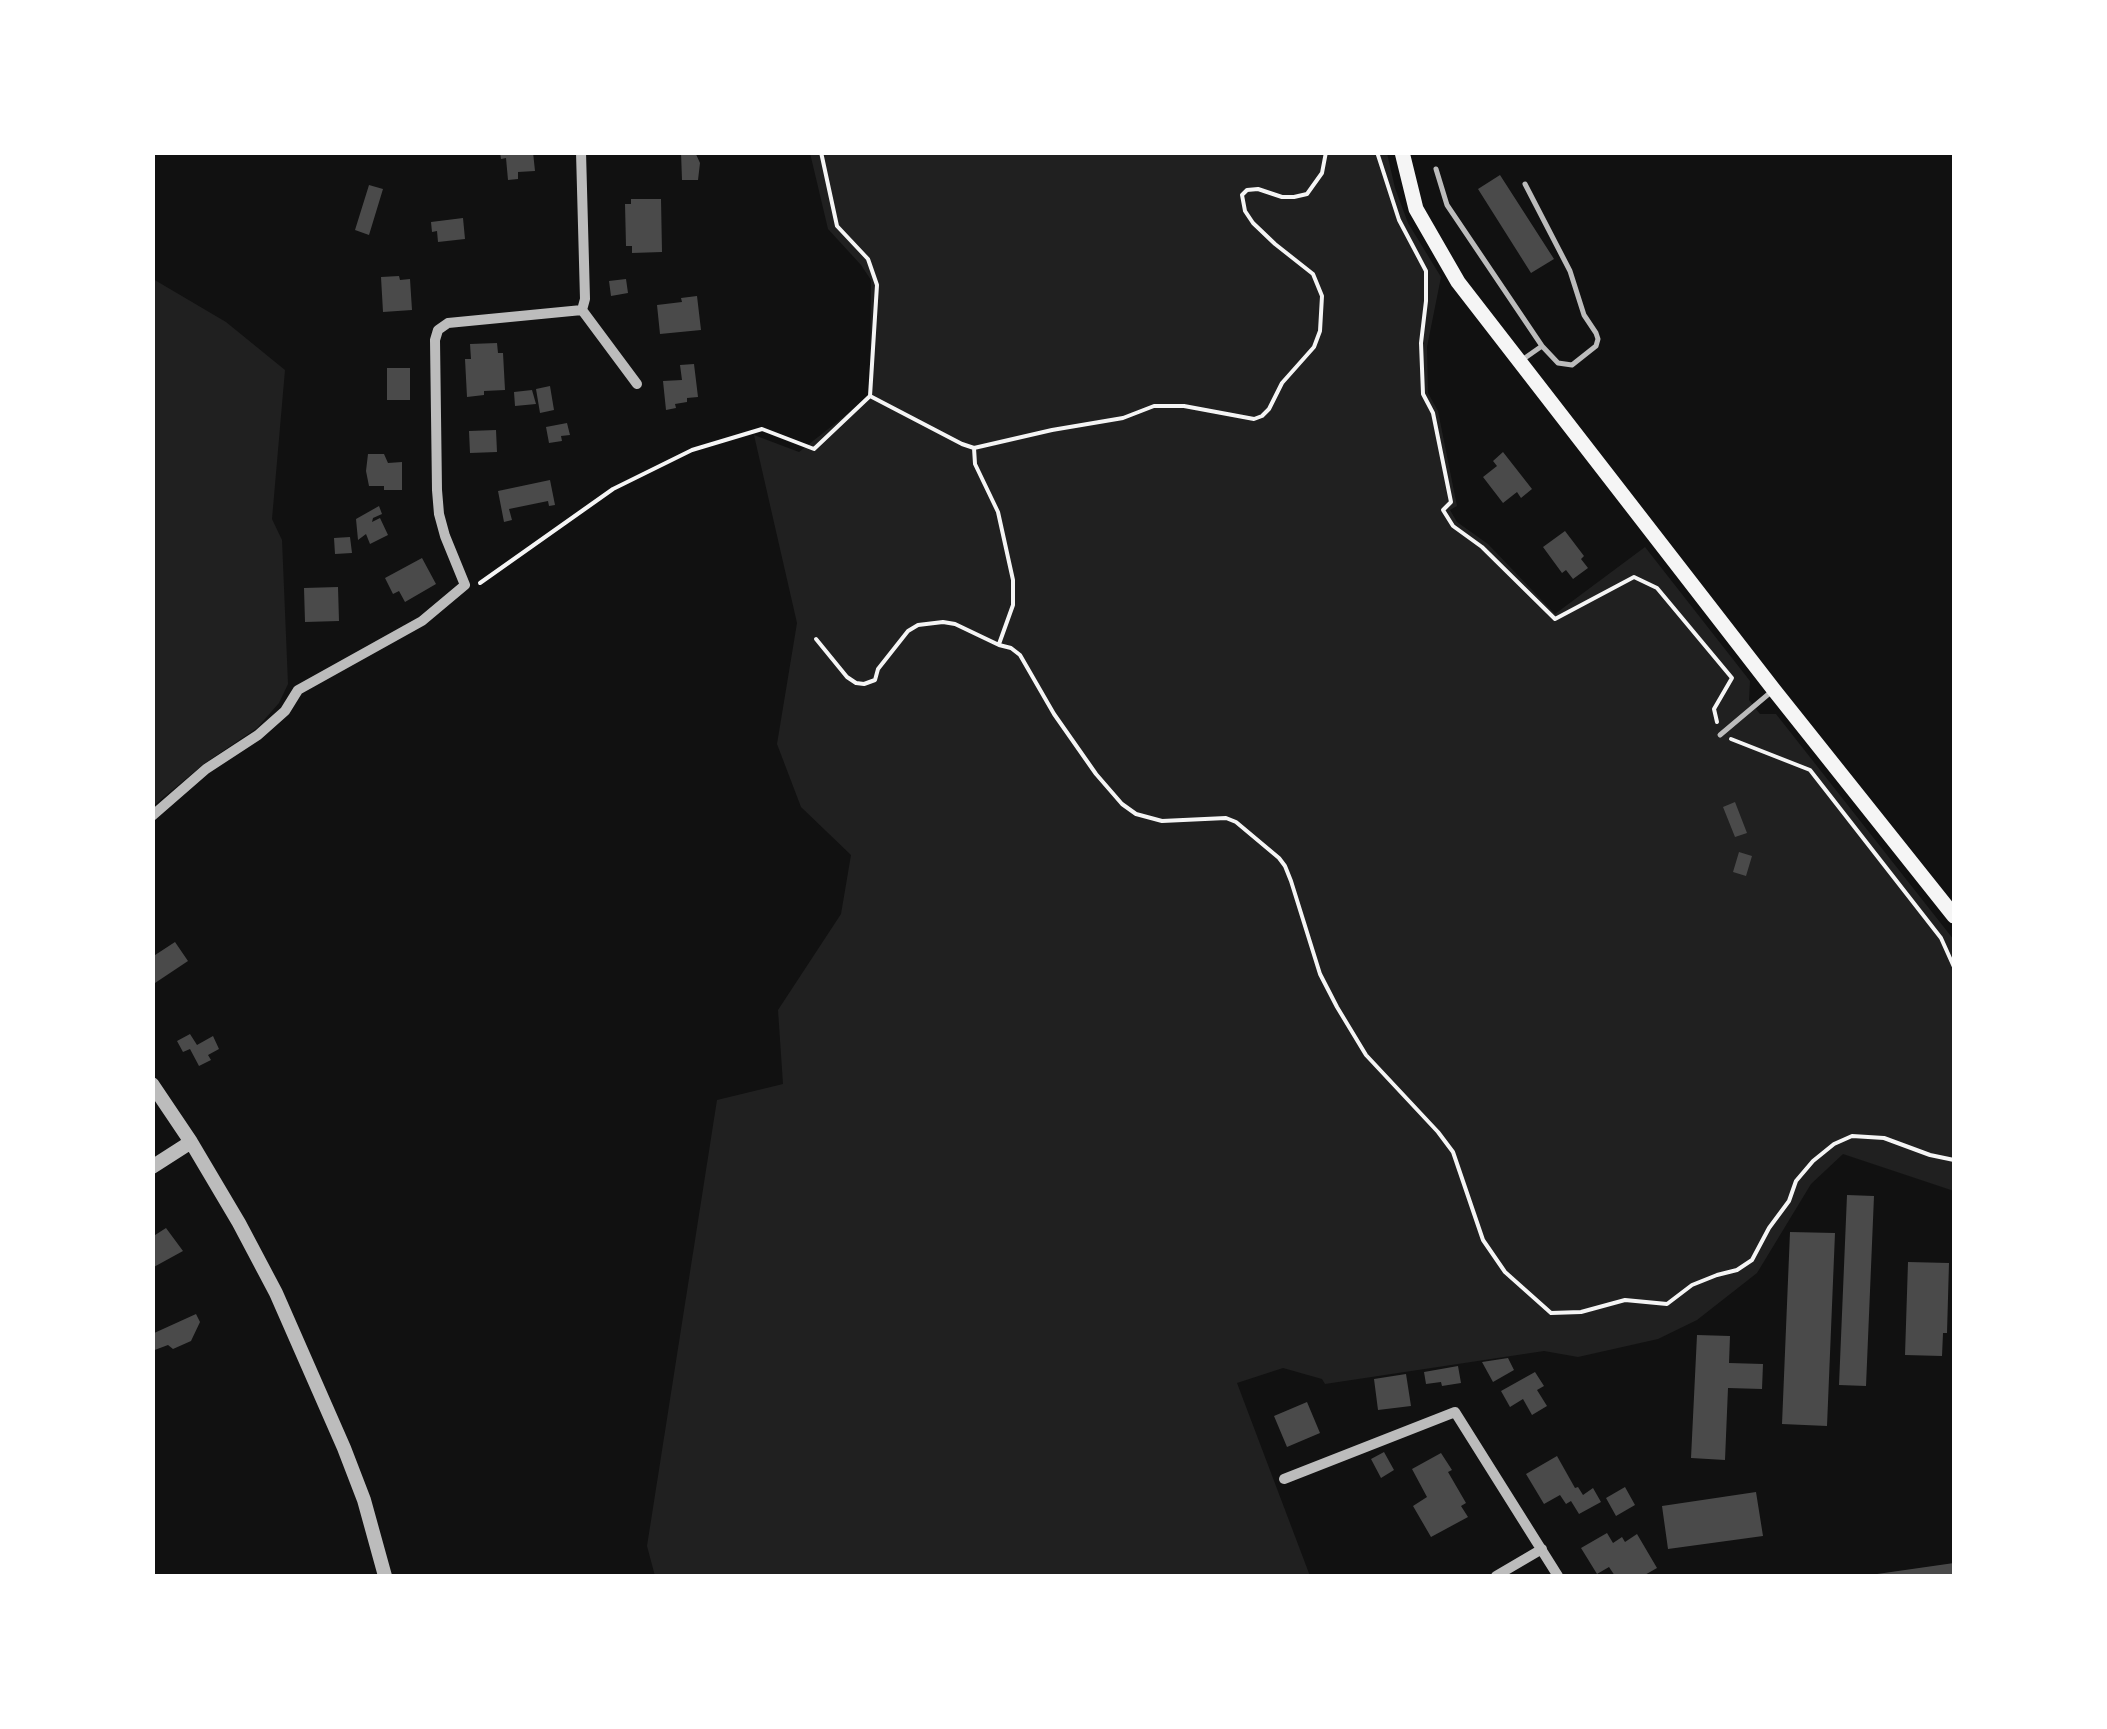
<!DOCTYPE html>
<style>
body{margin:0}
#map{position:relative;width:2107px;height:1729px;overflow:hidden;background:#111;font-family:Overpass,sans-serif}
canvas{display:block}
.frame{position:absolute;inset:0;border:155px solid #fff;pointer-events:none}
</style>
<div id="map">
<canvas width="2107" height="1729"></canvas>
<div class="frame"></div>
</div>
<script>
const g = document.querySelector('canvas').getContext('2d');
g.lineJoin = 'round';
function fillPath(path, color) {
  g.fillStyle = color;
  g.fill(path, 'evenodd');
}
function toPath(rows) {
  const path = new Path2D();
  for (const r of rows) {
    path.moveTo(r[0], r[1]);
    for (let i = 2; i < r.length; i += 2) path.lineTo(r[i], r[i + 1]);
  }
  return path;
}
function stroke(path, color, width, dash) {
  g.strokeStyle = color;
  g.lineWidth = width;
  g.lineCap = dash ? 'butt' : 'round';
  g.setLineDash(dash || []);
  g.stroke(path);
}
const green = toPath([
 [810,153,1387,153,1395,188,1408,223,1441,277,1427,347,1428,393,1438,411,1457,506,1450,510,1457,522,1488,544,1555,614,1645,547,1750,681,1749,700,1760,714,1776,714,1954,940,1954,1191,1843,1154,1811,1184,1757,1273,1697,1320,1658,1339,1578,1357,1544,1351,1325,1384,1322,1379,1283,1368,1237,1383,1310,1576,655,1576,647,1546,717,1100,783,1084,778,1010,841,914,851,855,801,807,777,744,797,623,754,435,799,452,870,396,871,280,861,265,828,229],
 [153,279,226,322,285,370,272,519,282,540,288,684,279,703,257,728,205,763,153,806]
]);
const building = toPath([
 [500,152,533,152,535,171,518,172,518,179,508,180,506,158,501,159],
 [681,152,695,152,700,163,698,180,682,180],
 [1500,175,1554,259,1531,273,1478,189],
 [369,185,383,189,369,235,355,230],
 [631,199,661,199,662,252,632,253,632,246,626,246,625,204,631,204],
 [463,218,465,239,438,242,437,231,432,232,431,222],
 [399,276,400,280,410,279,412,310,383,312,381,277],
 [626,279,628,293,611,296,609,281],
 [697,296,701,330,660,334,657,305,682,302,681,298],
 [497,343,498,353,503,353,505,390,484,391,484,395,467,397,465,359,471,359,470,344],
 [694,364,698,397,687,398,687,402,675,404,676,408,666,410,663,381,682,380,680,365],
 [387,368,410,368,410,400,387,400],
 [550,386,554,410,540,413,536,389],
 [532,390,536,404,515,406,514,392],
 [567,423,570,435,561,436,562,441,549,443,546,427],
 [496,430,497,452,470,453,469,431],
 [1503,452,1532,489,1521,498,1517,492,1503,503,1483,477,1497,466,1493,461],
 [368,454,384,454,388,463,402,462,402,490,384,490,384,486,369,486,366,471],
 [550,480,555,505,549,506,548,501,509,509,512,520,504,522,498,491],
 [379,506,382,514,373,518,372,522,380,518,388,535,370,544,366,534,358,540,356,519],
 [1565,531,1584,556,1581,559,1588,568,1573,579,1566,570,1562,573,1543,547],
 [350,537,352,553,335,554,334,538],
 [422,558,436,584,405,602,399,591,393,594,385,578],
 [338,587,339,621,305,622,304,588],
 [1735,802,1747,833,1735,837,1723,807],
 [1739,852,1752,856,1746,876,1733,872],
 [175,942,188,961,152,985,152,957],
 [190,1034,197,1045,213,1036,219,1049,208,1055,211,1060,199,1066,190,1049,183,1052,177,1041],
 [1847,1195,1874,1196,1866,1386,1839,1385],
 [166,1228,183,1251,152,1268,152,1237],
 [1790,1232,1835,1233,1827,1426,1782,1424],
 [1908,1262,1949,1263,1947,1333,1943,1333,1942,1356,1905,1355],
 [196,1314,200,1322,191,1341,173,1349,168,1345,152,1351,152,1334],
 [1697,1335,1730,1336,1729,1363,1763,1364,1762,1389,1728,1388,1725,1460,1691,1458],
 [1508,1358,1514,1370,1493,1382,1482,1362],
 [1458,1366,1461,1383,1442,1386,1441,1382,1426,1384,1424,1372],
 [1535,1372,1544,1386,1537,1390,1547,1406,1532,1415,1523,1399,1510,1407,1501,1391],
 [1406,1374,1411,1406,1378,1410,1374,1379],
 [1307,1402,1320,1433,1287,1447,1274,1416],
 [1384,1452,1394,1470,1381,1478,1371,1459],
 [1441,1453,1452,1470,1448,1472,1466,1503,1461,1506,1468,1517,1431,1537,1413,1506,1427,1497,1412,1469],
 [1557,1456,1575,1488,1578,1487,1583,1495,1593,1488,1601,1502,1579,1514,1571,1501,1566,1504,1560,1495,1544,1504,1526,1474],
 [1625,1487,1635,1505,1616,1516,1606,1498],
 [1756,1492,1763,1536,1668,1549,1662,1506],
 [1607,1533,1613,1543,1622,1537,1625,1542,1637,1534,1657,1568,1643,1576,1615,1576,1609,1567,1597,1574,1581,1548],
 [1954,1563,1954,1576,1877,1576,1877,1574]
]);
const path = toPath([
 [821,152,837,226,868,259,877,285,870,396,962,444,974,448,1052,430,1123,418,1154,406,1184,406,1254,419,1262,416,1269,409,1282,383,1314,347,1320,331,1322,296,1313,274,1275,244,1253,223,1245,211,1242,195,1247,190,1258,189,1282,197,1294,197,1307,194,1322,173,1326,152],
 [1377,152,1399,220,1426,271,1426,301,1421,343,1423,394,1433,413,1451,502,1443,510,1453,526,1482,547,1555,619,1634,577,1657,588,1732,678,1714,709,1717,722],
 [974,448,975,464,998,512,1013,580,1013,605,999,644],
 [480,583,613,489,692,450,762,429,814,449,870,396],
 [816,639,847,677,856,683,864,684,875,680,878,669,908,631,918,625,943,622,955,624,999,645,1011,648,1020,655,1054,714,1096,774,1122,804,1136,814,1162,821,1226,818,1236,822,1279,858,1285,866,1291,881,1320,974,1337,1007,1366,1055,1438,1132,1453,1152,1483,1240,1505,1272,1551,1313,1581,1312,1625,1300,1667,1304,1692,1285,1717,1275,1737,1270,1752,1260,1769,1228,1789,1201,1796,1181,1813,1161,1834,1144,1852,1136,1884,1138,1930,1155,1954,1160],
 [1731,739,1810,770,1941,938,1954,967]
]);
const service = toPath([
 [1436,169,1447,205,1542,346,1522,360],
 [1525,184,1570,271,1584,315,1596,333,1598,339,1596,346,1572,365,1558,363,1542,346],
 [1720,735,1771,692]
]);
const minor = toPath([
 [582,310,637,384],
 [152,816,206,769,258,735,285,711,298,690,422,621,465,585,445,536,439,514,437,490,435,340,438,330,448,323,582,310,585,299,581,152],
 [1284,1479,1455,1412,1558,1576],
 [1496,1576,1542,1549]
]);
const tertiary = toPath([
 [152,1084,191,1142,239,1223,276,1293,344,1448,364,1500,385,1576],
 [152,1167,191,1142]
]);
const secondary = toPath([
 [1402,152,1416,209,1458,282,1774,690,1954,916]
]);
fillPath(green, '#202020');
fillPath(building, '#4a4a4a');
stroke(path, '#f5f5f5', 4);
stroke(service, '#bcbcbc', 5);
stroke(minor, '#bcbcbc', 10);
stroke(tertiary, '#bcbcbc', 14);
stroke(secondary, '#f5f5f5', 15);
</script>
